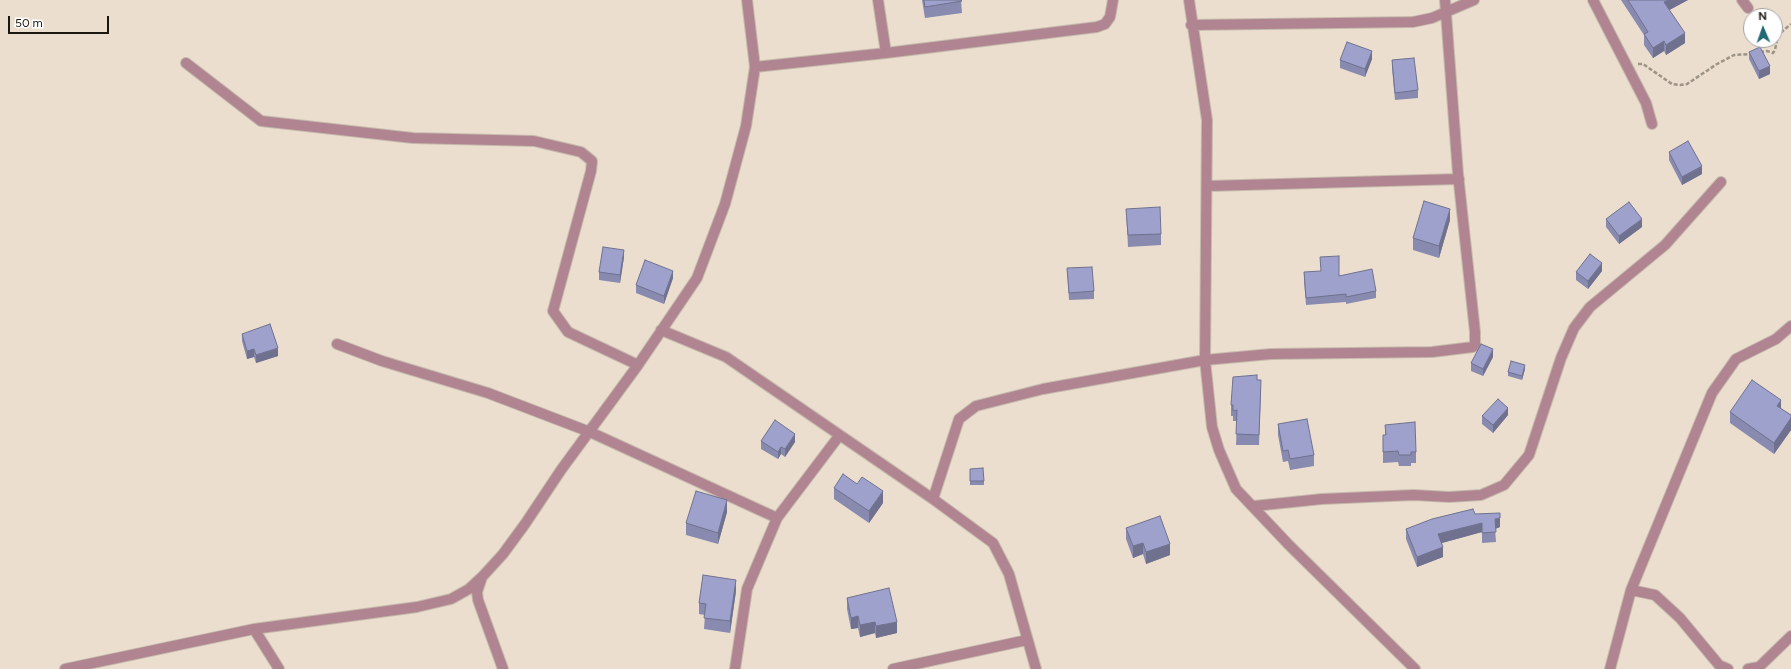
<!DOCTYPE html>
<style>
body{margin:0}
#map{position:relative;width:1791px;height:669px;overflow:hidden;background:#ebdece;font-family:Figtree,sans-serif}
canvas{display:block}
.north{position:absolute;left:1743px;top:8px;width:40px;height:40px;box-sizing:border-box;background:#fff;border:1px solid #a3a29f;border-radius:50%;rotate:358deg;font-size:11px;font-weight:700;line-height:16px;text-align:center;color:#1a1610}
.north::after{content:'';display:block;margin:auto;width:14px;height:18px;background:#206a74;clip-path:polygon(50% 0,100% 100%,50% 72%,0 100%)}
.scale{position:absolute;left:8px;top:16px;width:101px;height:18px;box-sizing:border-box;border:2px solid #1a1610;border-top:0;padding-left:5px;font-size:12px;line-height:14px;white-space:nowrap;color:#1a1610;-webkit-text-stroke:3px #fff;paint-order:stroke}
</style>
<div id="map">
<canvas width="1791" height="669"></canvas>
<div class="north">N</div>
<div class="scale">50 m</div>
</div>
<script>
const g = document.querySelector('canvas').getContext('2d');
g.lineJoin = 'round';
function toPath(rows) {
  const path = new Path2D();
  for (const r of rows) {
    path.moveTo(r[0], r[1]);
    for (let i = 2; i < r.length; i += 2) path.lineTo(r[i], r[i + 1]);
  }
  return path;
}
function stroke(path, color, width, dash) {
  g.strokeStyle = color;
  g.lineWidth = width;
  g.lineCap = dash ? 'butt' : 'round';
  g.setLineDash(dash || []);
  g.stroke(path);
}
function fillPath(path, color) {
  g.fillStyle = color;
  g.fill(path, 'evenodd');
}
const path = toPath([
 [1760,52,1767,51,1773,53,1775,50,1778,35,1791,24],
 [1638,64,1643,64,1672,84,1680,85,1687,84,1717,64,1734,55,1751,54]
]);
const street = toPath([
 [878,0,886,53],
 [1189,0,1207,120,1205,360,1212,427,1219,450,1236,489,1289,545,1415,669],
 [1593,0,1646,103,1652,124],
 [1742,0,1748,8],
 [1191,25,1413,22,1432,18,1474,0],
 [186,63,261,121,413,138,534,141,581,152,592,161,591,171,553,311,568,332,638,365],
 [755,67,886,53,1097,27,1105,24,1110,17,1113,0],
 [1208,186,1459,179],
 [661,330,726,357,933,499,993,543,1009,574,1036,669],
 [337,344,382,361,488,393,590,432,777,518],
 [933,499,959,419,976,406,1043,389,1205,360,1271,354,1432,352,1473,347,1475,344,1475,332,1458,174,1445,0],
 [1254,506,1322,499,1414,495,1449,497,1481,495,1504,485,1529,455,1561,358,1574,328,1590,307,1665,245,1721,182],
 [482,577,477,592,478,600,503,669],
 [1631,590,1655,595,1680,618,1719,665,1728,669],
 [254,629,279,669],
 [65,669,254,629,417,607,451,599,469,589,482,577,503,554,525,524,561,470,638,365,697,278,725,204,746,126,755,67,747,0],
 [735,669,747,589,777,518,839,436],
 [893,669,1027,640],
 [1610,669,1631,590,1712,393,1736,359,1776,339,1791,326],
 [1748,669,1759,667,1791,636]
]);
const wall = toPath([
 [922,0,961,0,962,13,925,18],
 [1621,0,1688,0,1669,10,1685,43,1666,55,1664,51,1653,58,1644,45,1644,35],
 [1749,52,1770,74,1759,79,1749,59],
 [1372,59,1365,77,1340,68,1340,60],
 [1392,60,1418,90,1418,98,1395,100,1392,68],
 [1669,152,1702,174,1682,185,1669,160],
 [1126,209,1161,234,1161,245,1128,247],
 [1606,219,1642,227,1619,244,1606,227],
 [1450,220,1439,258,1413,250,1413,238],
 [624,257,620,283,599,280,599,272],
 [1067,268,1094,291,1094,299,1069,300],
 [1602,271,1588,289,1576,280,1576,272],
 [1304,272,1339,276,1376,291,1376,298,1346,304,1346,302,1306,305,1304,280],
 [673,278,664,304,636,293,636,285],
 [242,334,278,356,256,363,254,357,247,359,242,341],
 [1493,357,1483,376,1471,371,1471,363],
 [1525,369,1522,380,1508,376,1508,372],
 [1257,380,1261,390,1259,445,1236,445,1237,421,1233,421,1233,416,1231,416,1231,405],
 [1781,409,1791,415,1791,430,1774,454,1730,423,1730,412],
 [1508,415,1493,433,1482,424,1482,416],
 [1278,424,1314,455,1314,466,1290,470,1288,461,1283,462,1278,435],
 [1385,425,1416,452,1416,463,1411,463,1411,466,1399,466,1398,462,1383,463,1383,435,1385,435],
 [761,441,795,442,785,457,781,454,778,459,761,449],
 [970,469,984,481,984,485,970,485],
 [834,488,883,503,869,523,834,499],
 [727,512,718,544,686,535,686,523],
 [1475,514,1500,527,1495,529,1496,542,1482,543,1482,532,1442,543,1443,557,1417,567,1406,539,1406,529],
 [1126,528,1170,555,1146,564,1143,554,1133,558,1126,539],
 [736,591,730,633,704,629,705,615,699,614,699,603],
 [847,598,897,633,876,638,875,633,860,637,858,628,851,629,847,609]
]);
const shadedWall = toPath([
 [1669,0,1688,0,1664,13,1664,2],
 [1685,33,1685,43,1666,55,1666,45],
 [1664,41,1664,51,1653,58,1653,48],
 [1372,51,1372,59,1365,77,1365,69],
 [1770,66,1770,74,1759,79,1759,71],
 [1702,166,1702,174,1682,185,1682,177],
 [1450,209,1450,220,1439,258,1439,246],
 [1642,219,1642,227,1619,244,1619,236],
 [624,250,624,257,620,283,620,275],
 [1602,263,1602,271,1588,289,1588,281],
 [673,271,673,278,664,304,664,296],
 [278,348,278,356,256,363,256,355],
 [254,349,254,357,247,359,247,351],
 [1493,349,1493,357,1483,376,1483,369],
 [1525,365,1525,369,1522,380,1522,376],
 [1781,400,1781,412,1777,406],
 [1508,408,1508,415,1493,433,1493,425],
 [1791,418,1791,430,1774,454,1774,443],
 [795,434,795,442,785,457,785,449],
 [781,447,781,454,778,459,778,452],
 [883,491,883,503,869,523,869,511],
 [727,500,727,512,718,544,718,533],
 [1500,518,1500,527,1495,529,1495,519],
 [1482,523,1482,532,1438,544,1438,534],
 [1143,543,1143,554,1133,558,1133,546],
 [1170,544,1170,555,1146,564,1146,552],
 [1443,547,1443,557,1417,567,1417,557],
 [736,580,736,591,730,633,730,621],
 [858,616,858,628,851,629,851,618],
 [875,622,875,633,860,637,860,625],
 [897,622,897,633,876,638,876,626]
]);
const building = toPath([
 [924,0,961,0,962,1,925,7,924,0],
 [1628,0,1669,0,1664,2,1685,33,1666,45,1664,41,1653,48,1644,34,1648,32,1628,0],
 [1347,42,1372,51,1365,69,1340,60,1347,42],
 [1760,47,1770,66,1759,71,1749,52,1760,47],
 [1414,58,1418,90,1395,93,1392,60,1414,58],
 [1688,141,1702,166,1682,177,1669,152,1688,141],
 [1424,201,1450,209,1439,246,1413,238,1424,201],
 [1629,202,1642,219,1619,236,1606,219,1629,202],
 [1160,207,1161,234,1128,235,1126,209,1160,207],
 [603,247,624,250,620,275,599,272,603,247],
 [1590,254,1602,263,1588,281,1576,272,1590,254],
 [1339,256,1339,276,1372,269,1376,291,1346,297,1346,294,1306,298,1304,272,1321,271,1320,257,1339,256],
 [645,260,673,271,664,296,636,285,645,260],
 [1092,267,1094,291,1069,293,1067,268,1092,267],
 [270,324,278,348,256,355,254,349,247,351,242,334,270,324],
 [1481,344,1493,349,1483,369,1471,363,1481,344],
 [1511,361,1525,365,1522,376,1508,372,1511,361],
 [1257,375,1257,380,1261,380,1259,435,1236,434,1237,410,1233,411,1233,405,1231,405,1233,377,1257,375],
 [1752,380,1781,400,1777,406,1791,415,1791,418,1774,443,1730,412,1752,380],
 [1498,399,1508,408,1493,425,1482,416,1498,399],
 [1307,419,1314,455,1290,459,1288,450,1283,451,1278,424,1307,419],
 [775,420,795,434,785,449,781,447,778,452,761,441,775,420],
 [1415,422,1416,452,1411,452,1411,455,1399,455,1398,451,1383,452,1383,435,1386,435,1385,425,1415,422],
 [983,468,984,481,970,481,970,469,983,468],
 [843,474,857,484,862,477,883,491,869,511,834,488,843,474],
 [696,491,727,500,718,533,686,523,696,491],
 [1473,509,1475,514,1500,513,1500,518,1495,519,1496,532,1482,533,1482,523,1438,534,1443,547,1417,557,1406,529,1432,519,1473,509],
 [1160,516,1170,544,1146,552,1143,543,1133,546,1126,528,1160,516],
 [703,575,736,580,730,621,704,618,706,604,699,603,703,575],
 [889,588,897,622,876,626,875,622,860,625,858,616,851,618,847,598,889,588]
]);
stroke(street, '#c5baac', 12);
stroke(path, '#9d9487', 2.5, [4, 2]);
stroke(street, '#b08591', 10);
fillPath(wall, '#888aaf');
fillPath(shadedWall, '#6f718f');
fillPath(building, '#9ea1cc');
stroke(building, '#6f718f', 1);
</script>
